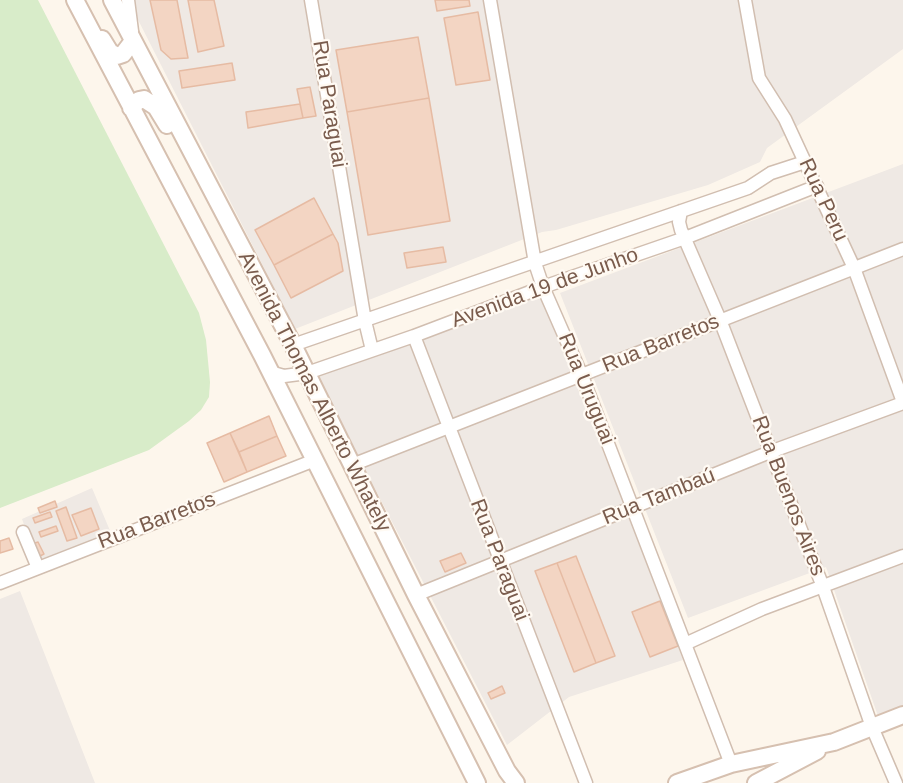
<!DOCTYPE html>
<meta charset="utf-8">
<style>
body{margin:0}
canvas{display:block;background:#fdf6ec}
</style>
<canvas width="903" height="783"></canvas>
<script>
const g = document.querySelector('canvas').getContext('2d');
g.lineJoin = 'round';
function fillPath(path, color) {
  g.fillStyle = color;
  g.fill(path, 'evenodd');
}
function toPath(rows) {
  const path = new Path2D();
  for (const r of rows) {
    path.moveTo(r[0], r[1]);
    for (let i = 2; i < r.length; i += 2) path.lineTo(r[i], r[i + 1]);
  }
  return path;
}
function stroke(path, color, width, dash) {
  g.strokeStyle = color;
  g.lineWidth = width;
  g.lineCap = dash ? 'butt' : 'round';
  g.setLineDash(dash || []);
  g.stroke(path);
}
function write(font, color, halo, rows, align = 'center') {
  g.font = font + ' Helvetica,sans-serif';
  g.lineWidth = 4.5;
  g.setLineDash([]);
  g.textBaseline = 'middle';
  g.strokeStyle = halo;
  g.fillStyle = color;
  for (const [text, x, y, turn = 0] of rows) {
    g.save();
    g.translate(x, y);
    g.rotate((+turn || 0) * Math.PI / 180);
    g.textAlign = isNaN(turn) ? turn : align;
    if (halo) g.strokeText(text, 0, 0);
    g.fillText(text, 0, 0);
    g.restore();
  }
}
const industrial = toPath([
 [128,0,903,0,903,49,767,148,760,162,708,185,556,230,542,232,295,329],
 [903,164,903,707,878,716,826,567,688,618,560,293],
 [540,294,623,502,683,660,569,697,507,745,317,376],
 [92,488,111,533,38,564,22,519],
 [20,591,95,783,0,783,0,599]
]);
const green = toPath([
 [0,0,38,0,199,313,206,340,210,382,209,397,201,410,189,421,149,450,0,508]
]);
const building = toPath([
 [150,0,177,0,188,58,171,59,161,50,150,0],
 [188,0,214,0,224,46,198,52,188,0],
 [435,0,469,0,470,6,437,11,435,0],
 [478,12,490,80,456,85,444,18,478,12],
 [418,37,429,98,347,112,336,50,418,37],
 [232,63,235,80,182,88,179,71,232,63],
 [310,87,316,116,303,118,297,89,310,87],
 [429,98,450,221,368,235,347,112,429,98],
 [300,104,303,118,248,128,246,112,300,104],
 [314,198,333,234,274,265,255,230,314,198],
 [333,234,338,243,343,271,291,298,274,265,333,234],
 [443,247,446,262,407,268,404,253,443,247],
 [269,416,277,436,239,452,230,433,269,416],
 [230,433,247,472,224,482,207,443,230,433],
 [277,436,286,456,247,472,239,452,277,436],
 [55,501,57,507,40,513,38,508,55,501],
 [66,507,77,538,67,541,56,511,66,507],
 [91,508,99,529,81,536,72,515,91,508],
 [50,512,52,517,35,523,33,518,50,512],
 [56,526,58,531,41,537,39,532,56,526],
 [9,538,13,549,0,553,0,541,9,538],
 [38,542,44,554,38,557,32,544,38,542],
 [461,553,466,563,445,572,440,561,461,553],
 [576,556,615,656,596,663,557,563,576,556],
 [557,563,596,663,574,672,535,571,557,563],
 [660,601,678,646,650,657,632,612,660,601],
 [502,686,505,693,491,699,488,693,502,686]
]);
const minor = toPath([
 [128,0,132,31],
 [311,0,365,321,372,350],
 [490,0,535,263,543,287,582,376,731,764],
 [745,0,759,78,785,119,854,268,903,402],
 [681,211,679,222,681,230,720,320,823,587,872,727,896,783],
 [414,336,586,783],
 [293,345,748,188,771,173,805,162],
 [270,372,284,376,307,373,414,336,543,287,685,238,817,186],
 [352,465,903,249],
 [23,532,38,568],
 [0,583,315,460],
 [416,595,770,452,903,403],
 [685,644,762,609,903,556]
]);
const secondary = toPath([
 [75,0,262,355,477,783],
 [112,0,293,345,416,595,507,771,516,783],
 [102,39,110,52,117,56,123,54,133,41],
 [131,108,139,100,144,99,156,107,167,125],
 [677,783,731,764,834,742,903,715],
 [756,783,817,751]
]);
const streetNames = [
 ["Rua Paraguai",329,104,81],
 ["Rua Peru",823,200,65],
 ["Avenida 19 de Junho",545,288,-20],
 ["Rua Barretos",661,344,-22],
 ["Rua Uruguai",586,389,68],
 ["Avenida Thomas Alberto Whately",314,392,63],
 ["Rua Buenos Aires",788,496,69],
 ["Rua Tambaú",659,497,-22],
 ["Rua Barretos",157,521,-21],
 ["Rua Paraguai",499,560,69]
];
fillPath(industrial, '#efe9e4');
fillPath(green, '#d8ecc9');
fillPath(building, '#f3d5c3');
stroke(building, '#e6bba3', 1.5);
stroke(minor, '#d1beb0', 15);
stroke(secondary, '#d6c0b0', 20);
stroke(minor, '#fff', 12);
stroke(secondary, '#fff', 16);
write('21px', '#7a5c4d', '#fffaf3', streetNames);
</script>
